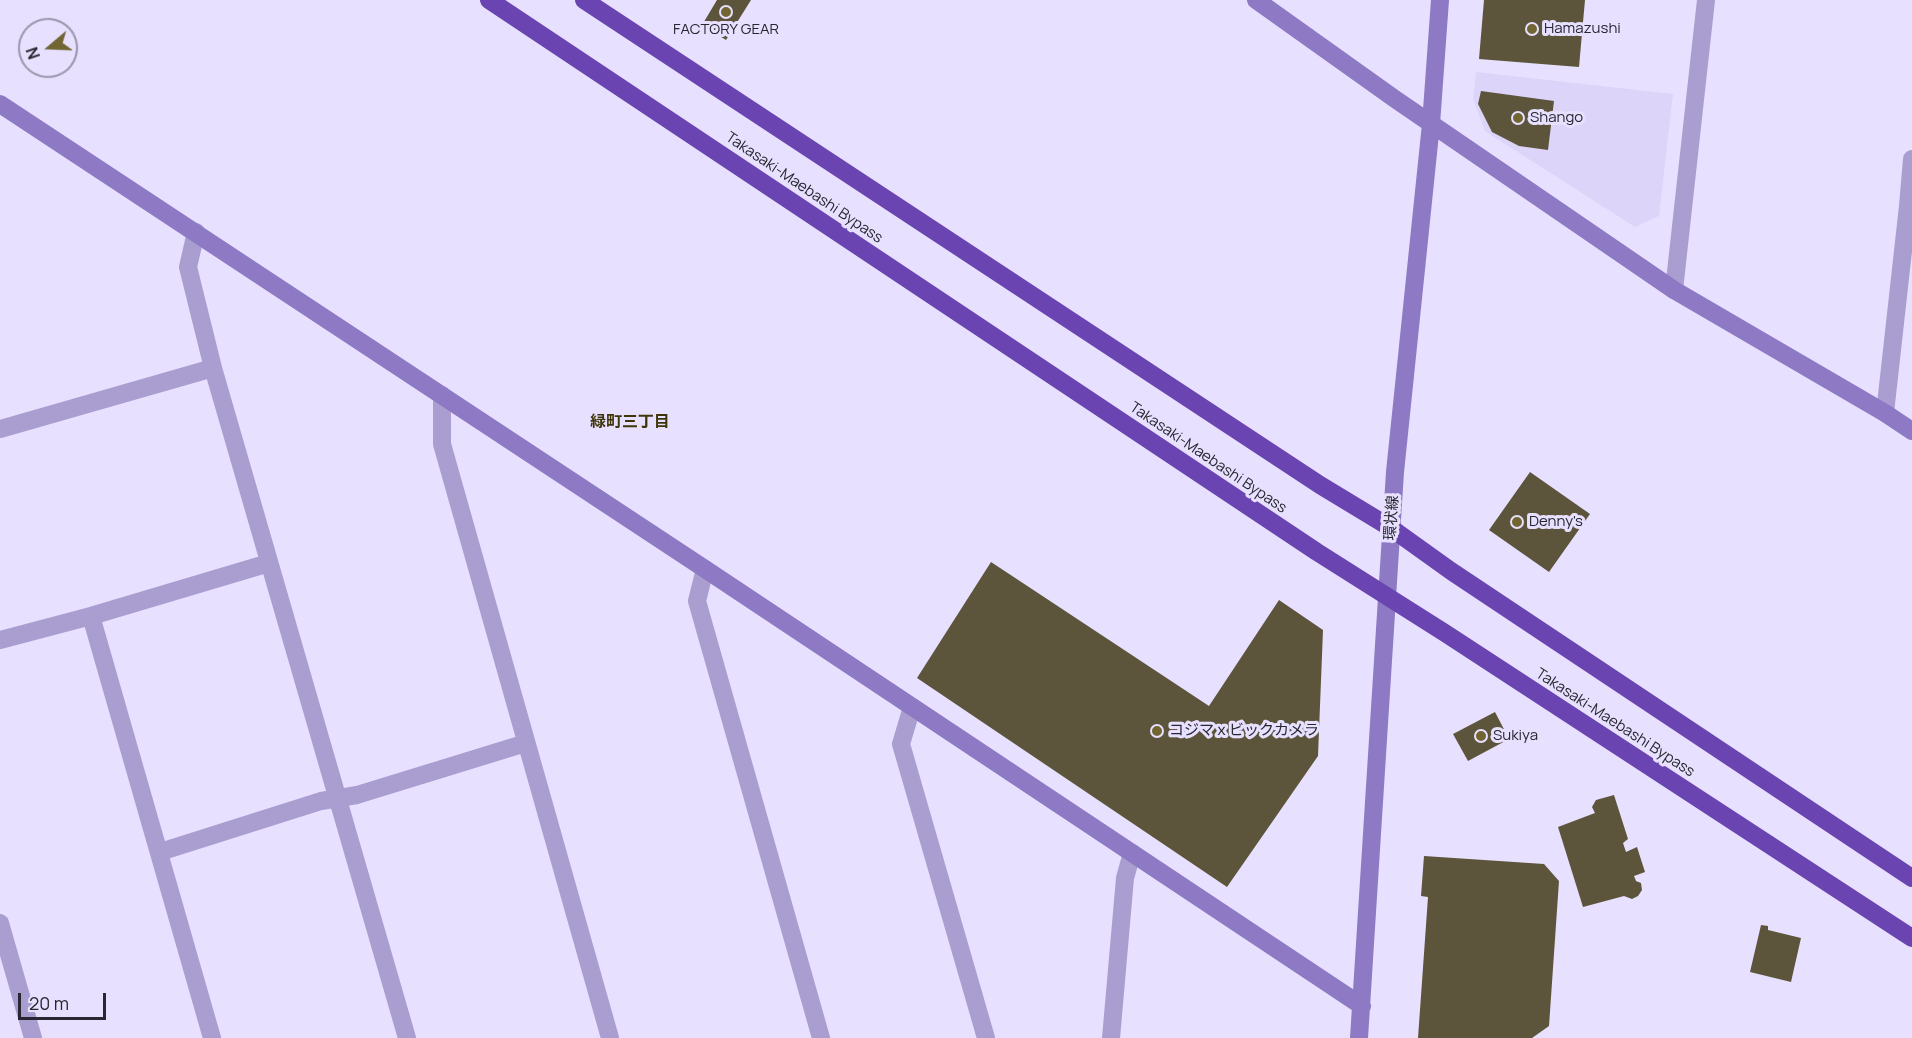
<!DOCTYPE html>
<meta charset="utf-8">
<style>
body{margin:0}
#map{position:relative;width:1912px;height:1038px;overflow:hidden;background:#e7e0fe;font-family:Manrope,sans-serif}
canvas{display:block}
.north{position:absolute;left:18px;top:18px;width:60px;height:60px;box-sizing:border-box;background:#e7e0fe;border:2px solid #9b96ac;border-radius:50%;rotate:251deg;font-size:16px;font-weight:700;line-height:24px;text-align:center;color:#282631}
.north::after{content:'';display:block;margin:auto;width:21px;height:27px;background:#716532;clip-path:polygon(50% 0,100% 100%,50% 72%,0 100%)}
.scale{position:absolute;left:18px;top:993px;width:88px;height:27px;box-sizing:border-box;border:3px solid #282631;border-top:0;padding-left:8px;font-size:18px;line-height:21px;white-space:nowrap;color:#282631;-webkit-text-stroke:4px #e7e0fe;paint-order:stroke}
</style>
<div id="map">
<canvas width="1912" height="1038"></canvas>
<div class="north">N</div>
<div class="scale">20 m</div>
</div>
<script>
const g = document.querySelector('canvas').getContext('2d');
g.lineJoin = 'round';
function fillPath(path, color) {
  g.fillStyle = color;
  g.fill(path, 'evenodd');
}
function toPath(rows) {
  const path = new Path2D();
  for (const r of rows) {
    path.moveTo(r[0], r[1]);
    for (let i = 2; i < r.length; i += 2) path.lineTo(r[i], r[i + 1]);
  }
  return path;
}
function stroke(path, color, width, dash) {
  g.strokeStyle = color;
  g.lineWidth = width;
  g.lineCap = dash ? 'butt' : 'round';
  g.setLineDash(dash || []);
  g.stroke(path);
}
function write(font, color, halo, rows, align = 'center') {
  g.font = font + ' Manrope,"Noto Sans JP",sans-serif';
  g.lineWidth = 6;
  g.setLineDash([]);
  g.textBaseline = 'middle';
  g.strokeStyle = halo;
  g.fillStyle = color;
  for (const [text, x, y, turn = 0] of rows) {
    g.save();
    g.translate(x, y);
    g.rotate((+turn || 0) * Math.PI / 180);
    g.textAlign = isNaN(turn) ? turn : align;
    if (halo) g.strokeText(text, 0, 0);
    g.fillText(text, 0, 0);
    g.restore();
  }
}
const built = toPath([
 [1476,72,1673,94,1659,216,1635,227,1485,131,1473,99]
]);
const building = toPath([
 [717,0,751,0,726,40,702,25],
 [1484,0,1585,0,1579,67,1479,59],
 [1481,91,1554,101,1548,150,1519,146,1492,132,1478,104],
 [1530,472,1590,514,1549,572,1489,530],
 [991,562,1209,706,1279,600,1323,630,1318,756,1227,887,917,678],
 [1495,712,1509,739,1468,761,1453,734],
 [1614,795,1628,839,1623,843,1626,852,1637,847,1645,872,1634,876,1636,881,1641,883,1642,890,1638,896,1632,899,1624,896,1583,907,1558,827,1595,813,1592,807,1596,800],
 [1424,856,1544,864,1559,881,1549,1026,1532,1038,1418,1038,1428,897,1421,896],
 [1761,925,1768,926,1768,930,1801,938,1791,982,1750,972]
]);
const street = toPath([
 [196,232,188,267,213,368,407,1038],
 [1674,290,1706,0],
 [442,395,442,444,610,1038],
 [1885,413,1908,206,1912,159],
 [0,429,213,368],
 [705,569,697,601,821,1038],
 [91,616,212,1038],
 [0,640,91,616,269,563],
 [912,707,901,744,986,1038],
 [160,852,321,801,357,795,526,743],
 [0,923,33,1038],
 [1111,1038,1125,878,1132,853]
]);
const secondary = toPath([
 [1256,0,1395,99,1674,290,1885,413,1912,431],
 [0,104,705,569,1362,1006],
 [1359,1038,1395,472,1431,124,1440,0]
]);
const highway = toPath([
 [489,0,1317,552,1445,633,1912,938],
 [584,0,1320,485,1391,528,1451,571,1912,878]
]);
const markers = [
 [726,12,6,"#716532"],
 [1532,29,6,"#716532"],
 [1518,118,6,"#716532"],
 [1517,522,6,"#716532"],
 [1157,731,6,"#716532"],
 [1481,736,6,"#716532"]
];
const poiNames = [
 ["Hamazushi",1544,29],
 ["FACTORY GEAR",726,30,"center"],
 ["Shango",1530,118],
 ["Denny's",1529,522],
 ["コジマｘビックカメラ",1169,731],
 ["Sukiya",1493,736]
];
const streetNames = [
 ["Takasaki-Maebashi Bypass",804,188,34],
 ["Takasaki-Maebashi Bypass",1208,458,34],
 ["環状線",1392,518,-86],
 ["Takasaki-Maebashi Bypass",1615,723,33]
];
const neighbourhoodNames = [
 ["緑町三丁目",630,423]
];
fillPath(built, '#dcd4f9');
fillPath(building, '#5c553b');
stroke(street, '#aa9ed1', 18);
stroke(secondary, '#8e7ac4', 18);
stroke(highway, '#6a45b1', 18);
for (const [x, y, r, color] of markers) {
  const dot = new Path2D();
  dot.arc(x, y, r, 0, 2 * Math.PI);
  g.fillStyle = color;
  g.fill(dot);
  stroke(dot, '#e7e0fe', 2);
}
write('15px', '#282631', '#e7e0fe', poiNames, 'left');
write('15px', '#282631', '#e7e0fe', streetNames);
write('bold 16px', '#3f350a', '#e7e0fe', neighbourhoodNames);
</script>
